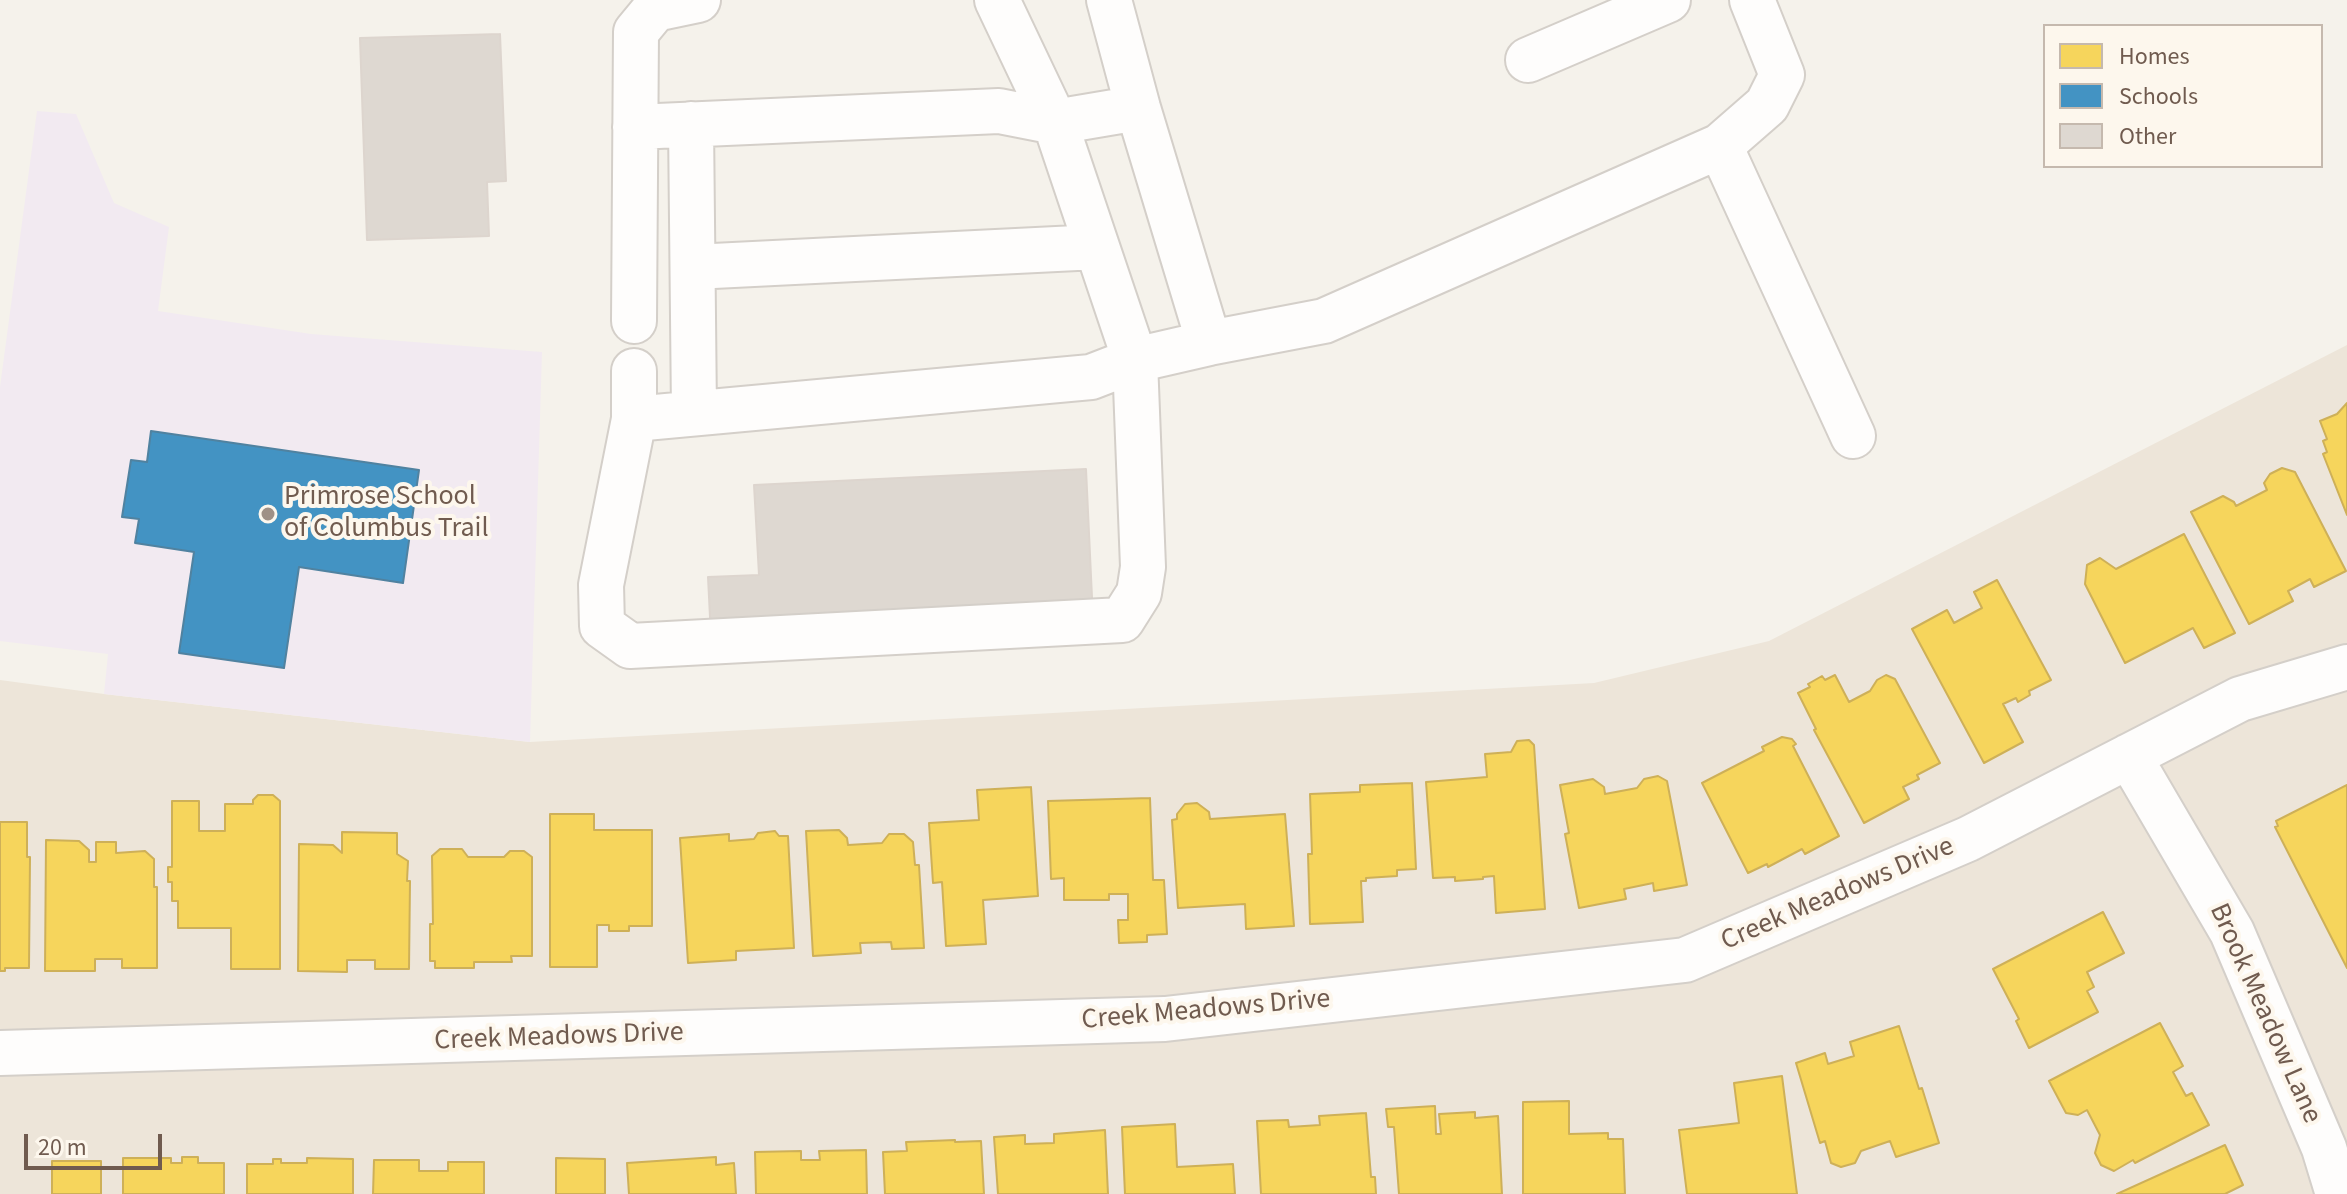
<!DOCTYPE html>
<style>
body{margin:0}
#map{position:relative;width:2347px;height:1194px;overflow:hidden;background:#f5f2eb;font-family:"Source Sans 3",sans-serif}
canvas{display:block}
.legend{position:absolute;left:2043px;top:24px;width:280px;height:144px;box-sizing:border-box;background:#fdf7ed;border:2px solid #c5b9ae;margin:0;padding:10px 14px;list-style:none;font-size:24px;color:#705b4f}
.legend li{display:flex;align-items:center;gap:16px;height:40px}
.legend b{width:40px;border:2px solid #c5b9ae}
.scale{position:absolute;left:24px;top:1134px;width:138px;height:36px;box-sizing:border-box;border:4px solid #705b4f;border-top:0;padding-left:10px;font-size:24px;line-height:28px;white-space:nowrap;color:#705b4f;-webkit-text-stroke:6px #fdf7ed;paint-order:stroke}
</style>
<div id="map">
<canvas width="2347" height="1194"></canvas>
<ul class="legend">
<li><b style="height:22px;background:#f6d55c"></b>Homes</li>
<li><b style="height:22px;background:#4393c3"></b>Schools</li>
<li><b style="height:22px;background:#ded8d1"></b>Other</li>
</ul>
<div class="scale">20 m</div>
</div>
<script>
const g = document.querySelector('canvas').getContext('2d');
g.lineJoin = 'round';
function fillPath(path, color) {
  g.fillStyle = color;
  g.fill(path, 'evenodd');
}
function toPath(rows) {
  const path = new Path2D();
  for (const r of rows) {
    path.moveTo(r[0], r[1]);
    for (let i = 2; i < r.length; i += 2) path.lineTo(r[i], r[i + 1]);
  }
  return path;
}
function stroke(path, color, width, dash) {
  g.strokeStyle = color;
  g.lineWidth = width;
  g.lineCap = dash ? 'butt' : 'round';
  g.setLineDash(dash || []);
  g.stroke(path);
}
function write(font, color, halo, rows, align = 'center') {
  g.font = font + ' "Source Sans 3",sans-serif';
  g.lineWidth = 8;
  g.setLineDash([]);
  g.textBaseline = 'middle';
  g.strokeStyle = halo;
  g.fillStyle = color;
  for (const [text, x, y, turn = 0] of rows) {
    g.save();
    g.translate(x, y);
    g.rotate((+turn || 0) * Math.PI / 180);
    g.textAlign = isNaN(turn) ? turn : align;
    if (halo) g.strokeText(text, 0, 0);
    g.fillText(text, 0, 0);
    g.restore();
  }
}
const residential = toPath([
 [2347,345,2347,1194,0,1194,0,680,104,694,530,742,1594,683,1769,641]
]);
const education = toPath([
 [37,111,76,114,114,203,169,227,158,311,311,334,542,352,530,742,104,694,108,654,0,641,0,387]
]);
const homes = toPath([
 [2347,403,2347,515,2323,454,2327,452,2323,441,2327,439,2320,421,2337,414,2347,403],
 [2282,468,2295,472,2346,571,2314,587,2310,579,2288,591,2293,601,2249,624,2191,512,2223,496,2234,502,2236,506,2267,490,2264,483,2270,474,2282,468],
 [2184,534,2235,633,2204,648,2193,628,2125,663,2085,584,2087,565,2100,558,2116,569,2184,534],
 [1997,580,2051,680,2029,691,2030,695,2018,702,2016,698,2003,704,2023,742,1984,763,1912,629,1947,610,1954,623,1982,608,1974,592,1997,580],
 [1835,675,1849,702,1870,691,1877,680,1886,675,1895,679,1940,763,1917,775,1919,779,1903,787,1909,799,1864,823,1814,730,1816,729,1798,693,1810,687,1808,684,1822,676,1825,680,1835,675],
 [1782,737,1792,739,1796,744,1793,746,1839,836,1805,854,1802,849,1768,867,1767,864,1748,873,1702,783,1764,751,1762,747,1782,737],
 [1529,740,1534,745,1545,909,1496,913,1494,876,1483,877,1483,879,1455,881,1455,877,1433,878,1426,782,1487,777,1485,754,1511,752,1517,741,1529,740],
 [1658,776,1667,781,1687,885,1654,891,1653,883,1624,889,1626,899,1579,908,1565,834,1569,833,1560,785,1593,779,1604,787,1605,794,1637,788,1644,779,1658,776],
 [1412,783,1416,869,1397,870,1397,876,1366,878,1366,881,1361,881,1363,922,1310,924,1308,854,1312,854,1310,794,1360,792,1360,785,1412,783],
 [2347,785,2347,968,2275,827,2278,826,2276,821,2347,785],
 [1031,787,1038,896,983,900,986,944,946,946,942,882,933,883,929,823,979,820,977,790,1031,787],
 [258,795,273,795,280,801,280,969,231,969,231,928,178,928,178,901,172,901,172,882,168,882,168,867,172,867,172,801,199,801,199,831,225,831,225,804,253,804,253,800,258,795],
 [1150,798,1153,880,1164,880,1167,934,1147,935,1147,942,1119,943,1118,920,1128,920,1128,894,1109,894,1109,900,1064,900,1064,878,1051,879,1048,801,1150,798],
 [1197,803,1209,812,1210,819,1285,814,1294,926,1246,929,1245,904,1178,908,1172,820,1177,819,1177,814,1185,804,1197,803],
 [550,814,594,814,594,830,652,830,652,926,629,926,629,931,609,931,609,925,597,925,597,967,550,967,550,814],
 [0,822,27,822,27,857,30,857,29,968,5,968,5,971,0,971,0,822],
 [839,830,847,838,848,845,882,843,889,834,904,834,913,842,915,865,919,865,924,948,892,949,891,942,860,943,861,953,813,956,806,831,839,830],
 [775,831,779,836,788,836,794,948,736,951,736,960,688,963,680,838,729,834,729,841,754,839,758,833,775,831],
 [342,832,397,833,397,854,408,861,407,881,410,881,409,969,375,969,375,960,347,960,347,972,298,971,299,844,333,845,342,853,342,832],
 [46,840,79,841,89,850,89,862,96,862,96,842,116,842,116,853,145,851,154,859,154,887,157,887,157,968,122,968,122,959,95,959,95,971,45,971,46,840],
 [440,849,462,849,468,857,504,857,510,851,524,851,532,857,532,956,511,956,512,962,474,962,474,968,435,968,435,961,430,961,430,924,433,924,432,856,440,849],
 [2103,912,2124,953,2087,972,2094,987,2087,991,2098,1012,2029,1048,2016,1021,2019,1019,1993,969,2103,912],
 [2160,1023,2183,1066,2173,1072,2186,1096,2192,1093,2209,1125,2135,1163,2133,1160,2114,1171,2101,1165,2095,1153,2100,1135,2087,1110,2078,1115,2066,1113,2049,1081,2160,1023],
 [1899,1026,1919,1089,1922,1088,1939,1143,1896,1157,1890,1141,1861,1151,1855,1163,1841,1167,1831,1163,1825,1141,1820,1143,1796,1063,1825,1053,1828,1064,1854,1056,1850,1042,1899,1026],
 [1782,1076,1797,1194,1687,1194,1679,1130,1739,1123,1734,1083,1782,1076],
 [1569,1101,1569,1134,1608,1133,1608,1139,1623,1139,1625,1194,1523,1194,1523,1102,1569,1101],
 [1435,1106,1436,1134,1441,1134,1439,1114,1475,1112,1475,1118,1498,1116,1502,1194,1399,1194,1394,1127,1388,1127,1386,1109,1435,1106],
 [1366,1113,1371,1177,1375,1177,1376,1194,1261,1194,1257,1121,1288,1120,1289,1127,1320,1125,1319,1116,1366,1113],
 [1175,1124,1177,1167,1233,1164,1235,1194,1125,1194,1122,1127,1175,1124],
 [1105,1130,1108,1194,998,1194,994,1137,1025,1135,1025,1144,1054,1143,1054,1134,1105,1130],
 [955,1140,955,1142,981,1141,984,1194,885,1194,883,1152,907,1151,906,1142,955,1140],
 [2225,1145,2243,1185,2225,1194,2117,1194,2225,1145],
 [866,1150,867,1194,756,1194,755,1152,801,1151,801,1160,820,1160,819,1151,866,1150],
 [182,1157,198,1157,198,1163,224,1163,224,1194,123,1194,123,1158,171,1158,171,1163,182,1163,182,1157],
 [716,1157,716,1165,734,1163,736,1194,629,1194,627,1163,716,1157],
 [307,1158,353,1159,353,1194,247,1194,247,1164,273,1164,273,1159,281,1159,281,1163,307,1163,307,1158],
 [556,1158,605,1159,605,1194,556,1194,556,1158],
 [374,1160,419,1160,419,1171,448,1171,448,1162,484,1162,484,1194,373,1194,374,1160],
 [52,1161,101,1161,101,1194,52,1194,52,1161]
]);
const schools = toPath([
 [151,431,419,470,403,583,299,567,284,668,179,653,194,552,135,543,139,519,122,517,131,460,147,462,151,431]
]);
const building = toPath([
 [500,34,506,181,487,182,489,236,367,240,360,38,500,34],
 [1086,469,1093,619,711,637,708,577,759,575,754,485,1086,469]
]);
const minor = toPath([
 [997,0,1055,122,1138,108],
 [1528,60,1668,0],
 [691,124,694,413],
 [1720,146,1853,436],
 [693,267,1097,247],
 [634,321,636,32,655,9,698,0],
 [1209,343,1324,321,1720,146,1767,105,1782,75,1752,0],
 [634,371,634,419,601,585,602,626,630,646,1122,620,1139,593,1143,567,1135,360,1055,122,999,111,635,127],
 [634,419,1091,377,1135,360,1209,343,1138,108,1109,0],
 [2129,756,2232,932,2324,1148,2338,1194],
 [0,1053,1165,1019,1685,960,1968,839,2240,699,2347,667]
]);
const markers = [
 [268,514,8,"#9f9086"]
];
const poiNames = [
 ["Primrose School",284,498],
 ["of Columbus Trail",284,530]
];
const streetNames = [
 ["Creek Meadows Drive",1838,895,-23],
 ["Creek Meadows Drive",1206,1011,-5],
 ["Brook Meadow Lane",2264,1014,66],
 ["Creek Meadows Drive",559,1038,-2]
];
fillPath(residential, '#ede5d9');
fillPath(education, '#f2eaf1');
fillPath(homes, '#f6d55c');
stroke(homes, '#ceb058', 2);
fillPath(schools, '#4393c3');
stroke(schools, '#5082a0', 2);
fillPath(building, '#ded8d1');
stroke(building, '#ddd5ce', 2);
stroke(minor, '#d4cfc9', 48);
stroke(minor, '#fefdfc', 44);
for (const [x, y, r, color] of markers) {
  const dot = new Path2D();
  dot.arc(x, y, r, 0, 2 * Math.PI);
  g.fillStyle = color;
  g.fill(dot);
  stroke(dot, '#fdf7ed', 3);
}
write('28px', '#705b4f', '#fdf7ed', poiNames, 'left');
write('28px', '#705b4f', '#fdf7ed', streetNames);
</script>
